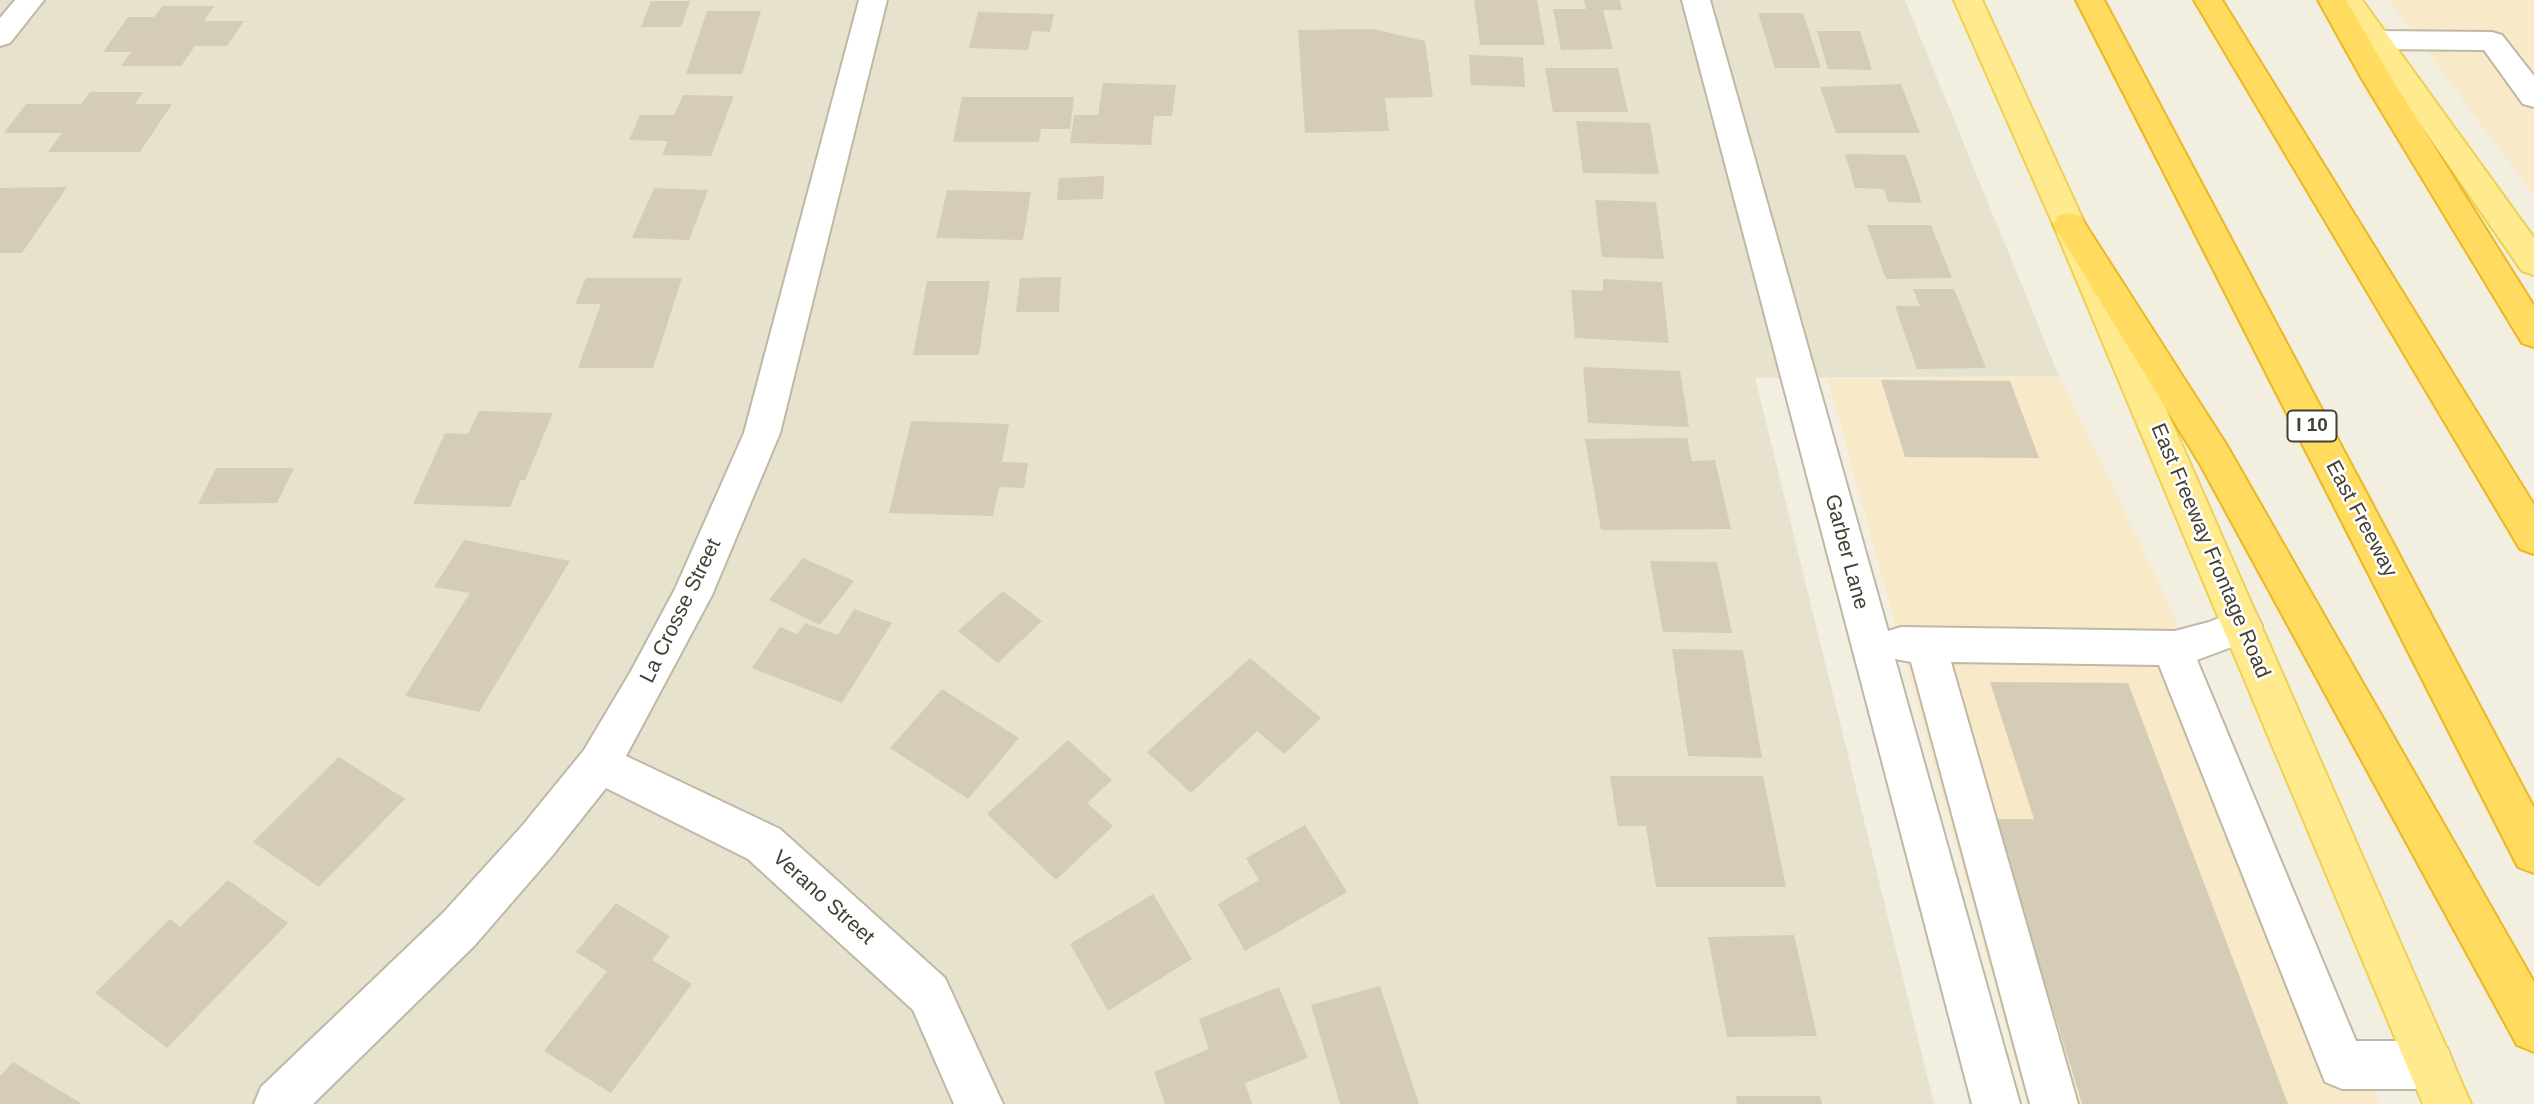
<!DOCTYPE html>
<style>
body{margin:0}
canvas{display:block;background:#f2efe1}
</style>
<canvas width="2534" height="1104"></canvas>
<script>
const g = document.querySelector('canvas').getContext('2d');
g.lineJoin = 'round';
function fillPath(path, color) {
  g.fillStyle = color;
  g.fill(path, 'evenodd');
}
function toPath(rows) {
  const path = new Path2D();
  for (const r of rows) {
    path.moveTo(r[0], r[1]);
    for (let i = 2; i < r.length; i += 2) path.lineTo(r[i], r[i + 1]);
  }
  return path;
}
function stroke(path, color, width, dash) {
  g.strokeStyle = color;
  g.lineWidth = width;
  g.lineCap = dash ? 'butt' : 'round';
  g.setLineDash(dash || []);
  g.stroke(path);
}
function write(font, color, halo, rows, align = 'center') {
  g.font = font + ' Arial,sans-serif';
  g.lineWidth = 5;
  g.setLineDash([]);
  g.textBaseline = 'middle';
  g.strokeStyle = halo;
  g.fillStyle = color;
  for (const [text, x, y, turn = 0] of rows) {
    g.save();
    g.translate(x, y);
    g.rotate((+turn || 0) * Math.PI / 180);
    g.textAlign = isNaN(turn) ? turn : align;
    if (halo) g.strokeText(text, 0, 0);
    g.fillText(text, 0, 0);
    g.restore();
  }
}
const residential = toPath([
 [0,0,1905,0,2059,376,1755,378,1934,1104,0,1104]
]);
const commercial = toPath([
 [2389,0,2534,0,2534,196],
 [2060,377,2166,598,2379,1104,2027,1104,1828,379]
]);
const building = toPath([
 [1474,0,1537,0,1545,45,1480,45],
 [1584,0,1620,0,1622,10,1603,10,1613,49,1561,50,1553,9,1586,9],
 [651,1,690,1,681,27,641,27],
 [163,6,214,6,204,21,244,21,227,46,195,46,181,66,121,66,131,52,103,52,128,17,154,17],
 [707,11,761,11,742,74,686,74],
 [978,12,1054,14,1050,32,1032,31,1028,50,969,48],
 [1758,13,1803,13,1821,68,1775,68],
 [1373,29,1425,41,1433,97,1385,98,1389,131,1305,133,1298,30],
 [1817,31,1860,31,1872,70,1828,69],
 [1469,55,1523,57,1525,87,1471,85],
 [1545,68,1618,68,1628,112,1553,112],
 [1103,83,1176,85,1172,116,1154,116,1151,145,1070,143,1074,115,1098,115],
 [1901,84,1920,133,1836,133,1820,87],
 [90,92,143,92,135,104,172,104,140,152,48,152,62,133,4,133,26,104,81,104],
 [683,95,734,96,711,156,662,155,668,141,629,140,640,115,674,115],
 [962,97,1074,97,1070,129,1041,129,1039,142,953,142],
 [1576,121,1650,123,1659,174,1583,173],
 [1845,154,1906,155,1922,203,1888,202,1884,189,1855,188],
 [1104,176,1103,199,1057,200,1059,178],
 [67,187,22,253,0,253,0,188],
 [654,188,708,190,689,240,632,238],
 [947,190,1031,192,1023,240,936,238],
 [1595,200,1656,202,1664,259,1602,257],
 [1867,225,1931,225,1952,278,1886,279],
 [1061,277,1059,312,1016,312,1020,278],
 [586,278,682,278,653,368,578,368,601,304,575,304],
 [1603,279,1662,282,1669,343,1575,338,1571,290,1603,291],
 [927,281,990,281,979,355,913,355],
 [1913,289,1954,289,1986,368,1917,369,1895,306,1920,306],
 [1583,367,1680,371,1689,427,1588,423],
 [1881,380,2010,381,2039,458,1905,457],
 [479,411,553,413,525,480,521,480,510,507,413,504,445,433,468,434],
 [911,421,1009,424,1002,462,1028,463,1024,488,999,487,993,516,889,513],
 [1687,438,1692,461,1715,460,1731,529,1601,530,1585,439],
 [216,468,294,468,277,503,198,504],
 [464,540,570,561,479,712,405,696,470,593,434,587],
 [803,558,854,581,820,625,769,600],
 [1650,561,1717,562,1732,633,1663,632],
 [1003,591,1042,621,998,663,958,631],
 [854,609,892,623,842,703,752,668,780,627,797,634,805,623,838,635],
 [1672,649,1743,650,1762,758,1688,756],
 [1250,658,1321,718,1284,754,1257,731,1191,793,1147,752],
 [1990,682,2128,683,2288,1104,2082,1104,1995,819,2034,819],
 [942,689,1019,738,968,799,890,748],
 [1068,740,1112,780,1087,803,1113,826,1056,880,987,814],
 [339,757,405,799,319,887,253,842],
 [1610,776,1763,776,1786,887,1656,887,1646,826,1618,826],
 [1305,825,1347,892,1245,951,1218,904,1259,880,1246,858],
 [228,880,288,923,167,1048,95,993,170,919,180,927],
 [1153,894,1192,959,1108,1011,1070,944],
 [616,903,670,936,652,960,692,984,611,1093,544,1051,607,971,576,952],
 [1794,935,1817,1036,1727,1037,1708,937],
 [1380,986,1419,1104,1340,1104,1311,1005],
 [1279,987,1308,1058,1245,1083,1252,1104,1165,1104,1154,1072,1209,1049,1199,1019],
 [13,1062,82,1104,0,1104,0,1076],
 [1736,1096,1820,1096,1822,1104,1737,1104]
]);
const minor = toPath([
 [15,0,44,0,10,43,0,46,0,18,15,0],
 [859,0,887,0,780,433,712,595,626,756,780,829,945,978,1003,1104,954,1104,913,1010,748,859,606,788,552,856,475,945,313,1104,254,1104,261,1087,443,913,522,826,584,750,631,671,675,589,744,433,859,0],
 [1682,0,1710,0,1888,631,1901,627,2175,631,2209,622,2242,609,2256,614,2262,626,2256,638,2197,660,2356,1041,2430,1041,2447,1048,2454,1065,2447,1082,2430,1089,2342,1089,2325,1082,2159,665,1951,662,2078,1104,2030,1104,1911,662,1895,659,2020,1104,1972,1104,1682,0],
 [2377,31,2492,32,2502,35,2534,76,2534,107,2523,104,2484,50,2377,49,2367,46,2362,40,2367,34,2377,31]
]);
const major = toPath([
 [1954,0,1982,0,2085,224,2471,1104,2423,1104,2053,224,1954,0],
 [2334,0,2362,0,2534,238,2534,275,2522,271,2334,0]
]);
const highway = toPath([
 [2076,0,2104,0,2534,808,2534,873,2518,867,2076,0],
 [2194,0,2222,0,2534,505,2534,554,2520,549,2194,0],
 [2318,0,2346,0,2392,79,2534,306,2534,347,2522,343,2362,79,2318,0],
 [2069,213,2080,216,2226,444,2534,982,2534,1052,2517,1045,2200,464,2053,224,2058,216,2069,213]
]);
const shields = [
 [2312,426,49]
];
const shieldNames = [
 ["I 10",2312,426]
];
const streetNames = [
 ["East Freeway",2361,519,62],
 ["East Freeway Frontage Road",2210,551,67],
 ["Garber Lane",1846,552,75],
 ["La Crosse Street",681,611,-64],
 ["Verano Street",823,898,42]
];
fillPath(residential, '#e7e2ce');
fillPath(commercial, '#f8e9c9');
fillPath(building, '#d4ccb6');
stroke(minor, '#beb8a4', 4);
stroke(major, '#eed053', 4);
stroke(highway, '#ebb722', 4);
fillPath(minor, '#fff');
fillPath(major, '#ffeb8d');
fillPath(highway, '#ffdb5f');
for (const [x, y, w] of shields) {
  const box = new Path2D();
  box.roundRect(x - w / 2, y - 15.5, w, 31, 5);
  g.fillStyle = '#fff';
  g.fill(box);
  stroke(box, '#443f32', 2);
}
write('bold 19px', '#443f32', null, shieldNames);
write('21px', '#443f32', '#fff', streetNames);
</script>
